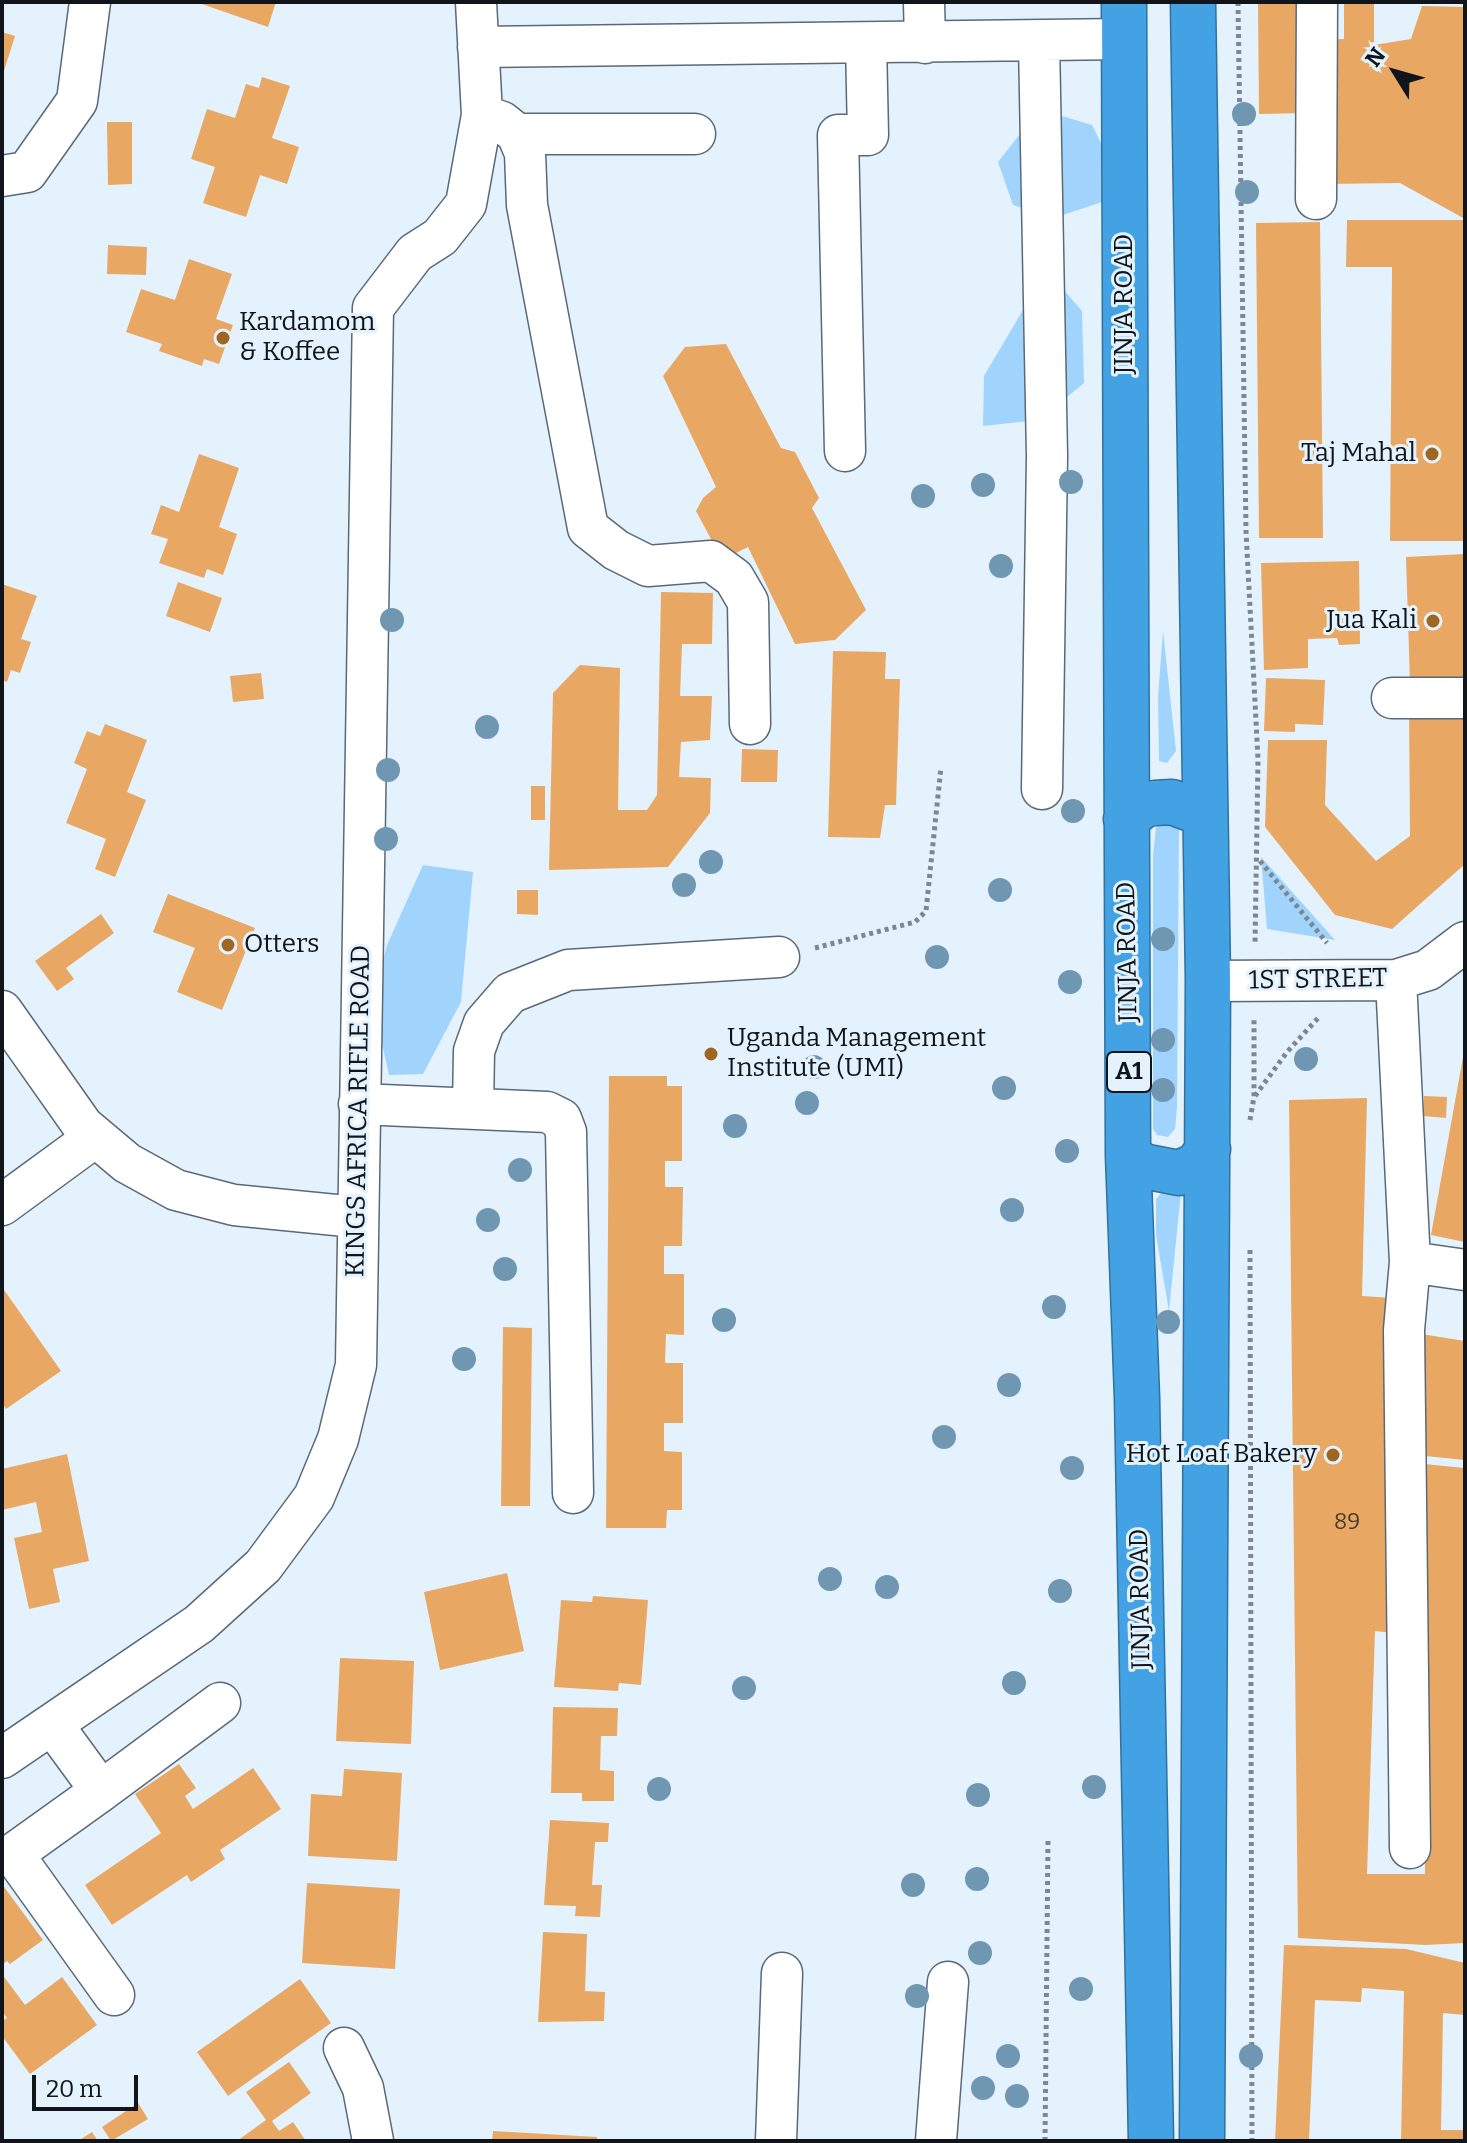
<!DOCTYPE html>
<style>
body{margin:0}
#map{position:relative;width:1467px;height:2143px;overflow:hidden;background:#e4f2fe;font-family:Bitter,serif}
canvas{display:block}
.frame{position:absolute;inset:0;border:4px solid #0f151a;pointer-events:none}
.north{position:absolute;left:1355px;top:32px;width:80px;height:80px;-webkit-text-stroke:6px #e4f2fe;paint-order:stroke;rotate:307deg;font-size:22px;font-weight:700;line-height:32px;text-align:center;color:#0f151a}
.north::after{content:'';display:block;margin:auto;width:28px;height:36px;background:#0f151a;clip-path:polygon(50% 0,100% 100%,50% 72%,0 100%)}
.scale{position:absolute;left:32px;top:2075px;width:106px;height:36px;box-sizing:border-box;border:4px solid #0f151a;border-top:0;padding-left:10px;font-size:24px;line-height:28px;white-space:nowrap;color:#0f151a;-webkit-text-stroke:6px #e4f2fe;paint-order:stroke}
</style>
<div id="map">
<canvas width="1467" height="2143"></canvas>
<div class="frame"></div>
<div class="north">N</div>
<div class="scale">20 m</div>
</div>
<script>
const g = document.querySelector('canvas').getContext('2d');
g.lineJoin = 'round';
function fillPath(path, color) {
  g.fillStyle = color;
  g.fill(path, 'evenodd');
}
function toPath(rows) {
  const path = new Path2D();
  for (const r of rows) {
    path.moveTo(r[0], r[1]);
    for (let i = 2; i < r.length; i += 2) path.lineTo(r[i], r[i + 1]);
  }
  return path;
}
function stroke(path, color, width, dash) {
  g.strokeStyle = color;
  g.lineWidth = width;
  g.lineCap = dash ? 'butt' : 'round';
  g.setLineDash(dash || []);
  g.stroke(path);
}
function write(font, color, halo, rows, align = 'center') {
  g.font = font + ' Bitter,serif';
  g.lineWidth = 6;
  g.setLineDash([]);
  g.textBaseline = 'middle';
  g.strokeStyle = halo;
  g.fillStyle = color;
  for (const [text, x, y, turn = 0] of rows) {
    g.save();
    g.translate(x, y);
    g.rotate((+turn || 0) * Math.PI / 180);
    g.textAlign = isNaN(turn) ? turn : align;
    if (halo) g.strokeText(text, 0, 0);
    g.fillText(text, 0, 0);
    g.restore();
  }
}
const green = toPath([
 [1062,116,1092,125,1110,161,1102,202,1054,218,1013,205,998,162,1031,120],
 [1063,289,1082,311,1084,383,1039,420,983,426,984,376,1033,293],
 [1163,631,1176,751,1167,763,1159,761,1158,696],
 [1163,821,1179,828,1177,1108,1175,1129,1168,1137,1157,1135,1153,1129,1153,855,1156,828],
 [1261,857,1335,940,1267,929],
 [423,865,473,872,461,1002,423,1074,389,1075,373,1002,387,945],
 [1163,1191,1181,1192,1169,1311,1156,1235,1156,1199]
]);
const building = toPath([
 [196,2,276,2,268,27],
 [1258,2,1304,2,1305,113,1259,114],
 [1344,2,1374,2,1374,45,1411,39,1422,6,1465,7,1465,219,1400,183,1326,184,1326,40,1344,39],
 [2,32,15,36,3,74,2,74],
 [262,77,290,86,272,138,299,147,287,184,260,175,246,217,203,203,215,167,191,159,207,109,235,118,246,84,259,88],
 [107,122,132,122,132,184,108,185],
 [1347,220,1465,220,1465,541,1390,541,1392,267,1346,267],
 [1320,222,1323,538,1259,538,1256,223],
 [108,245,147,247,146,275,107,274],
 [189,259,232,274,216,319,233,325,219,364,204,359,202,366,159,351,162,344,126,332,141,289,175,300],
 [726,344,781,448,795,452,819,498,812,508,866,610,835,640,795,644,748,547,734,554,719,554,696,511,703,498,716,487,663,376,685,347],
 [199,454,239,468,219,527,237,534,223,575,207,569,204,578,159,563,168,539,151,534,161,505,179,512],
 [1465,554,1465,683,1410,684,1406,557],
 [1359,561,1360,644,1339,645,1337,638,1308,639,1308,668,1264,670,1261,563],
 [178,582,222,598,210,632,166,616],
 [2,584,37,596,21,639,31,642,20,673,11,670,7,682,2,680],
 [661,592,713,593,712,644,682,644,680,696,712,696,710,740,681,742,679,777,711,778,710,813,668,867,549,870,553,693,580,665,620,668,618,810,647,810,657,795],
 [833,651,886,652,885,679,900,679,896,805,885,805,880,838,828,837],
 [261,673,264,699,233,702,230,676],
 [1266,678,1325,680,1323,725,1295,724,1295,732,1264,731],
 [1409,707,1465,707,1465,864,1392,929,1335,915,1265,827,1268,740,1327,740,1325,805,1376,861,1410,836],
 [105,724,147,740,127,792,146,800,115,877,95,869,106,839,66,823,87,769,74,763,87,731,100,736],
 [742,749,778,750,777,782,741,782],
 [531,786,545,786,545,820,531,820],
 [517,890,538,890,538,915,517,914],
 [168,894,255,928,222,1010,177,992,195,948,153,932],
 [101,914,114,933,66,968,74,979,57,991,35,961],
 [1463,1057,1465,1057,1465,1242,1431,1235],
 [609,1076,667,1076,667,1086,682,1086,682,1161,665,1161,665,1187,683,1187,682,1246,664,1246,664,1274,684,1274,684,1335,666,1334,665,1363,683,1363,683,1423,664,1423,664,1451,682,1452,682,1510,667,1510,666,1528,606,1528],
 [1424,1096,1447,1097,1446,1118,1423,1116],
 [1367,1098,1362,1296,1393,1298,1393,1633,1375,1631,1367,1874,1425,1874,1424,1464,1465,1468,1465,1943,1425,1945,1298,1938,1289,1100],
 [2,1287,61,1371,6,1409,2,1403],
 [503,1327,532,1328,530,1506,501,1506],
 [1415,1333,1465,1341,1465,1460,1425,1456],
 [67,1454,89,1561,53,1569,60,1602,29,1609,14,1538,42,1532,36,1502,2,1510,2,1469],
 [507,1573,524,1651,440,1670,424,1592],
 [593,1596,648,1600,641,1685,619,1683,618,1691,554,1687,561,1600,592,1602],
 [340,1658,414,1661,411,1744,336,1741],
 [553,1707,618,1708,617,1736,601,1736,600,1770,614,1771,614,1801,582,1801,582,1793,551,1793],
 [179,1764,196,1788,185,1796,193,1809,253,1768,281,1809,220,1850,225,1859,191,1882,187,1875,112,1925,85,1885,161,1833,135,1794],
 [344,1769,402,1773,397,1861,308,1856,311,1794,342,1796],
 [550,1820,609,1823,608,1842,595,1842,592,1885,602,1885,600,1917,575,1916,576,1906,544,1905],
 [307,1883,400,1889,395,1969,302,1963],
 [2,1884,43,1940,10,1964,7,1961,2,1965],
 [543,1932,587,1934,585,1991,605,1992,604,2021,538,2022],
 [1284,1945,1406,1949,1465,1963,1465,2015,1443,2013,1441,2130,1465,2130,1465,2141,1401,2141,1404,1991,1362,1988,1361,2002,1315,2000,1309,2141,1275,2141],
 [2,1974,25,2005,62,1977,97,2025,30,2074,2,2036,2,2021,7,2018,2,2011],
 [300,1979,331,2023,228,2096,197,2052],
 [289,2062,311,2093,272,2121,279,2131,293,2122,306,2141,237,2141,266,2120,246,2092],
 [138,2103,148,2119,111,2141,102,2127],
 [493,2131,597,2137,597,2141,492,2141],
 [92,2132,98,2141,78,2141]
]);
const path = toPath([
 [1238,2,1246,531,1258,759,1255,945],
 [1260,861,1327,943],
 [815,948,915,922,926,911,941,767],
 [1255,1096,1287,1052,1319,1017],
 [1250,1120,1254,1097,1254,1019],
 [1250,1250,1252,2141],
 [1045,2141,1048,1840]
]);
const minor = toPath([
 [924,2,925,43],
 [1039,42,1047,456,1042,789],
 [478,47,1125,39],
 [482,115,502,122,517,134,525,153,527,205,588,528,616,550,648,566,711,561,734,578,748,602,750,724],
 [517,134,695,134],
 [2,176,27,172,77,101,90,2],
 [1316,199,1317,2],
 [845,451,838,135,868,135,866,43],
 [1392,698,1465,698],
 [1396,980,1410,1262,1465,1270],
 [1208,981,1396,980,1428,970,1465,942],
 [2,1011,83,1126,127,1163,176,1190,234,1205,356,1217],
 [359,1104,547,1112,561,1119,566,1132,573,1493],
 [473,1108,474,1051,484,1023,510,993,568,970,779,957],
 [2,1205,95,1137],
 [52,1724,101,1791,13,1854,114,1995],
 [2,1758,199,1624,263,1566,314,1497,338,1439,356,1365,373,308,415,253,440,237,466,204,482,115,476,2],
 [101,1791,220,1703],
 [1410,1848,1404,1330,1410,1262],
 [344,2048,363,2088,373,2141],
 [776,2141,782,1973],
 [936,2141,948,1982]
]);
const highway = toPath([
 [1124,2,1128,1155,1137,1398,1151,2141],
 [1193,2,1208,981,1202,2141],
 [1126,819,1144,805,1155,803,1172,802,1204,814],
 [1128,1155,1143,1166,1179,1173,1197,1165,1208,1149]
]);
const trees = [
 [1244,114],
 [1247,192],
 [1071,482],
 [983,485],
 [923,496],
 [1001,566],
 [392,620],
 [487,727],
 [388,770],
 [1073,811],
 [386,839],
 [711,862],
 [684,885],
 [1000,890],
 [1163,939],
 [937,957],
 [1070,982],
 [1163,1040],
 [1306,1059],
 [814,1067],
 [1004,1088],
 [1163,1090],
 [807,1103],
 [735,1126],
 [1067,1151],
 [520,1170],
 [1012,1210],
 [488,1220],
 [505,1269],
 [1054,1307],
 [724,1320],
 [1168,1322],
 [464,1359],
 [1009,1385],
 [944,1437],
 [1072,1468],
 [830,1579],
 [887,1587],
 [1060,1591],
 [1014,1683],
 [744,1688],
 [1094,1787],
 [659,1789],
 [978,1795],
 [977,1879],
 [913,1885],
 [980,1953],
 [1081,1989],
 [917,1996],
 [1008,2056],
 [1251,2056],
 [983,2088],
 [1017,2096]
];
const markers = [
 [223,338,8,"#9f6623"],
 [1432,454,8,"#9f6623"],
 [1433,621,8,"#9f6623"],
 [228,945,8,"#9f6623"],
 [711,1054,8,"#9f6623"],
 [1333,1455,8,"#9f6623"]
];
const numberNames = [
 ["89",1347,1523]
];
const shields = [
 [1129,1072,44]
];
const shieldNames = [
 ["A1",1129,1072]
];
const streetNames = [
 ["JINJA ROAD",1125,304,-90],
 ["JINJA ROAD",1128,952,-91],
 ["1ST STREET",1318,980,-1],
 ["KINGS AFRICA RIFLE ROAD",359,1111,-89],
 ["JINJA ROAD",1141,1599,-91]
];
const poiNames = [
 ["Kardamom",239,323],
 ["& Koffee",239,353],
 ["Taj Mahal",1416,454,"right"],
 ["Jua Kali",1417,621,"right"],
 ["Otters",244,945],
 ["Uganda Management",727,1039],
 ["Institute (UMI)",727,1069],
 ["Hot Loaf Bakery",1317,1455,"right"]
];
fillPath(green, '#a0d4fc');
fillPath(building, '#e8a863');
stroke(minor, '#5a6976', 43);
stroke(highway, '#31719d', 47);
stroke(path, '#7d8790', 5, [4, 4]);
stroke(minor, '#fff', 40);
stroke(highway, '#43a2e4', 44);
g.fillStyle = '#7097b2';
for (const [x, y] of trees) {
  g.beginPath();
  g.arc(x, y, 12, 0, 2 * Math.PI);
  g.fill();
}
for (const [x, y, r, color] of markers) {
  const dot = new Path2D();
  dot.arc(x, y, r, 0, 2 * Math.PI);
  g.fillStyle = color;
  g.fill(dot);
  stroke(dot, '#e4f2fe', 3);
}
write('22px', '#453a2c', null, numberNames);
for (const [x, y, w] of shields) {
  const box = new Path2D();
  box.roundRect(x - w / 2, y - 20, w, 40, 6);
  g.fillStyle = '#e4f2fe';
  g.fill(box);
  stroke(box, '#0f151a', 2);
}
write('bold 24px', '#0f151a', null, shieldNames);
write('26px', '#0f151a', '#e4f2fe', streetNames);
write('26px', '#0f151a', '#e4f2fe', poiNames, 'left');
</script>
